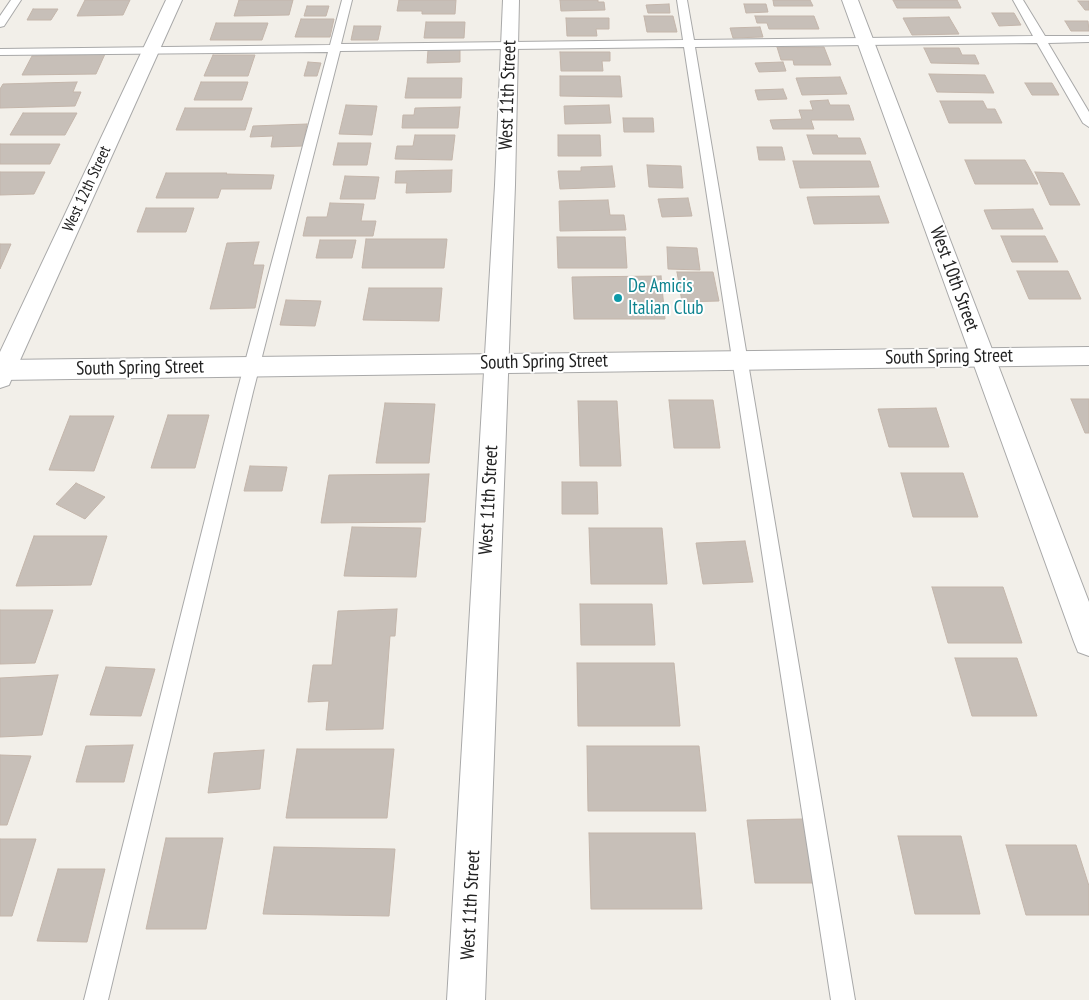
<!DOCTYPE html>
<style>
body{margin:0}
canvas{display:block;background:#f2efe9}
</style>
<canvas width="1089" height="1000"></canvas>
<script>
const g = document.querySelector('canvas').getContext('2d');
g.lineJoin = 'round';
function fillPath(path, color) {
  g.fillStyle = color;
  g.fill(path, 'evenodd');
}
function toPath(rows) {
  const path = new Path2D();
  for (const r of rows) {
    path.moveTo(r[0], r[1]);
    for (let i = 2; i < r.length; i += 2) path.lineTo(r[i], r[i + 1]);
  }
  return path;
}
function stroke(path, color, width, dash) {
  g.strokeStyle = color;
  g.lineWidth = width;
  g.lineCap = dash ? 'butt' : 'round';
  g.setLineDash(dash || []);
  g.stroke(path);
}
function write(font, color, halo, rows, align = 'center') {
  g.font = font + ' "PT Sans Narrow",sans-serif';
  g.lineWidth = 4;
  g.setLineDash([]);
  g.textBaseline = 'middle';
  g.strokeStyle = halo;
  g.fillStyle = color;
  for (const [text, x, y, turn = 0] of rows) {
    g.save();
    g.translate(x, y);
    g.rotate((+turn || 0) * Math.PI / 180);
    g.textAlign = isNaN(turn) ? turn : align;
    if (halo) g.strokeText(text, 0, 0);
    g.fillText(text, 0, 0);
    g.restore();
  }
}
const building = toPath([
 [85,0,130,0,123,15,77,16,85,0],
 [239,0,293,0,289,15,234,16,239,0],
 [399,0,456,0,455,14,422,14,422,11,397,11,399,0],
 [560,0,598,0,598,2,604,2,605,10,561,11,560,0],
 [773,0,810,0,813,6,774,6,773,0],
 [893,0,957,0,961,8,897,8,893,0],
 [1078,1,1089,1,1089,10,1085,10,1078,1],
 [669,4,670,13,648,13,646,5,669,4],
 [744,4,766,4,768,12,746,13,744,4],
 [307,6,329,6,326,16,304,16,307,6],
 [33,9,58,9,51,20,27,20,33,9],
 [992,13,1014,13,1021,25,999,26,992,13],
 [644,16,673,16,677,32,647,32,644,16],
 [755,16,814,16,819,29,769,29,767,23,757,23,755,16],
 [949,17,959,34,912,35,903,18,949,17],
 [566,18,609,18,609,29,596,29,597,36,567,36,566,18],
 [301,19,334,19,330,37,295,37,301,19],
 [1065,21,1088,21,1089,31,1071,31,1065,21],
 [426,22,465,22,464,38,424,38,426,22],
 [216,23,268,23,262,40,210,40,216,23],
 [354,26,381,26,378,40,351,40,354,26],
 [760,27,763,37,733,38,730,28,760,27],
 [777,47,824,47,831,65,794,65,793,60,781,60,777,47],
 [924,48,959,48,962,55,975,55,979,64,931,63,924,48],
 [460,49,460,62,427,63,428,50,460,49],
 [560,52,610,52,610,61,602,61,603,71,561,71,560,52],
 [105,54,96,74,22,75,32,56,105,54],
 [213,55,255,55,248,76,204,76,213,55],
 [308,62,321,63,317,76,304,76,308,62],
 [783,62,786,71,759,72,755,63,783,62],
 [929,74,985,75,994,93,937,92,929,74],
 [560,76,620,76,622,97,560,96,560,76],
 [840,77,847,94,802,95,796,78,840,77],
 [408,78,462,78,461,98,405,98,408,78],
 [77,82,73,92,81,92,75,106,0,108,0,89,3,84,77,82],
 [201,82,248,82,242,100,194,100,201,82],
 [1025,83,1052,83,1059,95,1032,95,1025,83],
 [783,89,787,99,758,100,755,90,783,89],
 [828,100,830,105,849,105,854,120,811,120,814,129,773,129,770,120,802,119,799,110,813,110,810,101,828,100],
 [940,101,983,101,987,109,995,109,1002,123,949,123,940,101],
 [346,105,377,106,372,135,339,134,346,105],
 [609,105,611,123,565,124,564,106,609,105],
 [460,107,458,128,402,128,403,115,414,115,415,108,460,107],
 [185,108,252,108,245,130,176,130,185,108],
 [23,113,77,113,65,135,10,135,23,113],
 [623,118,653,118,654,132,624,132,623,118],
 [307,124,303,146,271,147,273,136,250,137,253,126,307,124],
 [415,135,455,135,452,160,395,159,397,146,413,146,415,135],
 [558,135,600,135,601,156,558,156,558,135],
 [807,135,837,135,838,138,860,138,866,154,813,154,807,135],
 [338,143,371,143,367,165,333,165,338,143],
 [0,144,60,144,50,164,0,164,0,144],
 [757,147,782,147,785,160,759,160,757,147],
 [965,160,1025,160,1038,184,975,184,965,160],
 [793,161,870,161,879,187,800,188,793,161],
 [647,165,681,166,683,188,649,187,647,165],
 [612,166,615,187,560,189,558,171,581,171,581,167,612,166],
 [452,170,451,192,406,193,407,183,395,183,396,171,452,170],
 [0,172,45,172,34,194,0,195,0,172],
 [1035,172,1063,173,1080,205,1050,205,1035,172],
 [166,173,227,173,226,174,274,175,271,189,221,189,218,198,156,198,166,173],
 [345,176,379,177,375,199,340,199,345,176],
 [879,196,889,223,814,224,807,197,879,196],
 [688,198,692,216,662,217,658,199,688,198],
 [608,200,610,215,624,215,626,230,560,231,559,201,608,200],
 [330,203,364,204,361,221,376,221,373,236,303,236,307,217,327,217,330,203],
 [146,208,194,208,186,232,137,232,146,208],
 [1033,209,1043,229,992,229,984,210,1033,209],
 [1001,236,1045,236,1058,262,1012,262,1001,236],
 [557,237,625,237,627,268,558,268,557,237],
 [366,239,447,239,444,268,362,268,366,239],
 [320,240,356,240,352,258,316,258,320,240],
 [259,242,253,265,264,265,255,308,210,309,227,243,259,242],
 [0,244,11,244,0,269,0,244],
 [667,247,697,248,700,270,668,269,667,247],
 [1017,271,1068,271,1081,299,1029,299,1017,271],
 [677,272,713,272,719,301,682,302,677,272],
 [661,276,665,319,574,319,572,277,661,276],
 [369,288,442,288,439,321,363,320,369,288],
 [286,300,321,301,315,326,280,325,286,300],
 [1071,399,1089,399,1089,433,1085,433,1071,399],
 [669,400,713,400,720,448,674,448,669,400],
 [578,401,617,401,621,466,580,466,578,401],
 [385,403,435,404,429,463,376,463,385,403],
 [936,408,949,447,889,447,878,409,936,408],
 [168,415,209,415,195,468,151,468,168,415],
 [70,416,114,416,94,471,49,470,70,416],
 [250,466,287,467,282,491,244,491,250,466],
 [901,473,963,473,978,517,913,517,901,473],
 [429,474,425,522,321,523,329,475,429,474],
 [562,482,597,482,598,514,562,514,562,482],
 [76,483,105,497,85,519,56,504,76,483],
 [352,527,421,528,416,577,344,576,352,527],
 [589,528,662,528,667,584,591,584,589,528],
 [34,536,107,536,91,585,16,586,34,536],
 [745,541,753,582,703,584,696,543,745,541],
 [932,587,1003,587,1022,643,948,643,932,587],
 [580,604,652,604,655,645,581,645,580,604],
 [397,609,395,636,390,636,383,729,326,730,329,701,308,702,313,665,332,665,338,611,397,609],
 [0,610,53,610,35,663,0,664,0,610],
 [955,658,1017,658,1037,716,972,716,955,658],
 [577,663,674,663,680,726,578,726,577,663],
 [106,667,155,669,141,716,90,715,106,667],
 [58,675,42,735,0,737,0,678,58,675],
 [133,745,124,782,76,782,86,746,133,745],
 [587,746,699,746,706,811,588,811,587,746],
 [297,749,394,749,387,818,286,818,297,749],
 [264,750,260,789,208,793,214,753,264,750],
 [0,755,31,756,7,825,0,825,0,755],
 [803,819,814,883,755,883,747,820,803,819],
 [589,833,695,833,702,909,591,909,589,833],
 [898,836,961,836,980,914,915,914,898,836],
 [166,838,223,838,206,929,146,929,166,838],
 [0,839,36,839,12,916,0,916,0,839],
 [1006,845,1076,845,1089,886,1089,915,1026,915,1006,845],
 [274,847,395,849,389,916,263,914,274,847],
 [58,869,105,869,87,942,37,941,58,869]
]);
const service = toPath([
 [11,0,21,0,4,26,0,27,0,16,11,0],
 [342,0,352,0,341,44,683,40,677,0,687,0,694,40,1033,36,1013,0,1023,0,1045,36,1089,36,1089,42,1048,43,1089,112,1089,127,1083,123,1037,43,695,47,855,1000,831,1000,684,47,340,51,253,392,108,1000,84,1000,237,392,328,52,0,55,0,49,330,45,342,0]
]);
const minor = toPath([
 [166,0,182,0,12,378,9,385,0,388,0,352,166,0],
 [503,0,519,0,515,185,485,1000,447,1000,495,185,503,0],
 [842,0,858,0,1089,602,1089,656,1078,652,1074,642,842,0]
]);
const tertiary = toPath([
 [1089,347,1089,365,0,380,0,360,1089,347]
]);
const markers = [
 [618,298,5,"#0f9aa8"]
];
const farStreetnames = [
 ["West 12th Street",87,189,-65]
];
const streetNames = [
 ["West 11th Street",508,95,-88],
 ["West 10th Street",954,279,70],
 ["South Spring Street",949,357,-1],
 ["South Spring Street",544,362,-1],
 ["South Spring Street",140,368,-1],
 ["West 11th Street",489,500,-87],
 ["West 11th Street",471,905,-87]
];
const cultureNames = [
 ["De Amicis",628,287],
 ["Italian Club",628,309]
];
fillPath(building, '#c7bfb8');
stroke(building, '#c4b6ab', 1);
stroke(service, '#a9a9a9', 2);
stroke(minor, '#a9a9a9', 2);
stroke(tertiary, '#a9a9a9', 2);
fillPath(service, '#fff');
fillPath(minor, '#fff');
fillPath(tertiary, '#fff');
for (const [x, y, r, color] of markers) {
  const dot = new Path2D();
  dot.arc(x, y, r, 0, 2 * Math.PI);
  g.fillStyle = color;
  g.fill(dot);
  stroke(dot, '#fff', 2);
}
write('16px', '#222', '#fff', farStreetnames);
write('19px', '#222', '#fff', streetNames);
write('19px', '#0d838f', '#fff', cultureNames, 'left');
</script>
